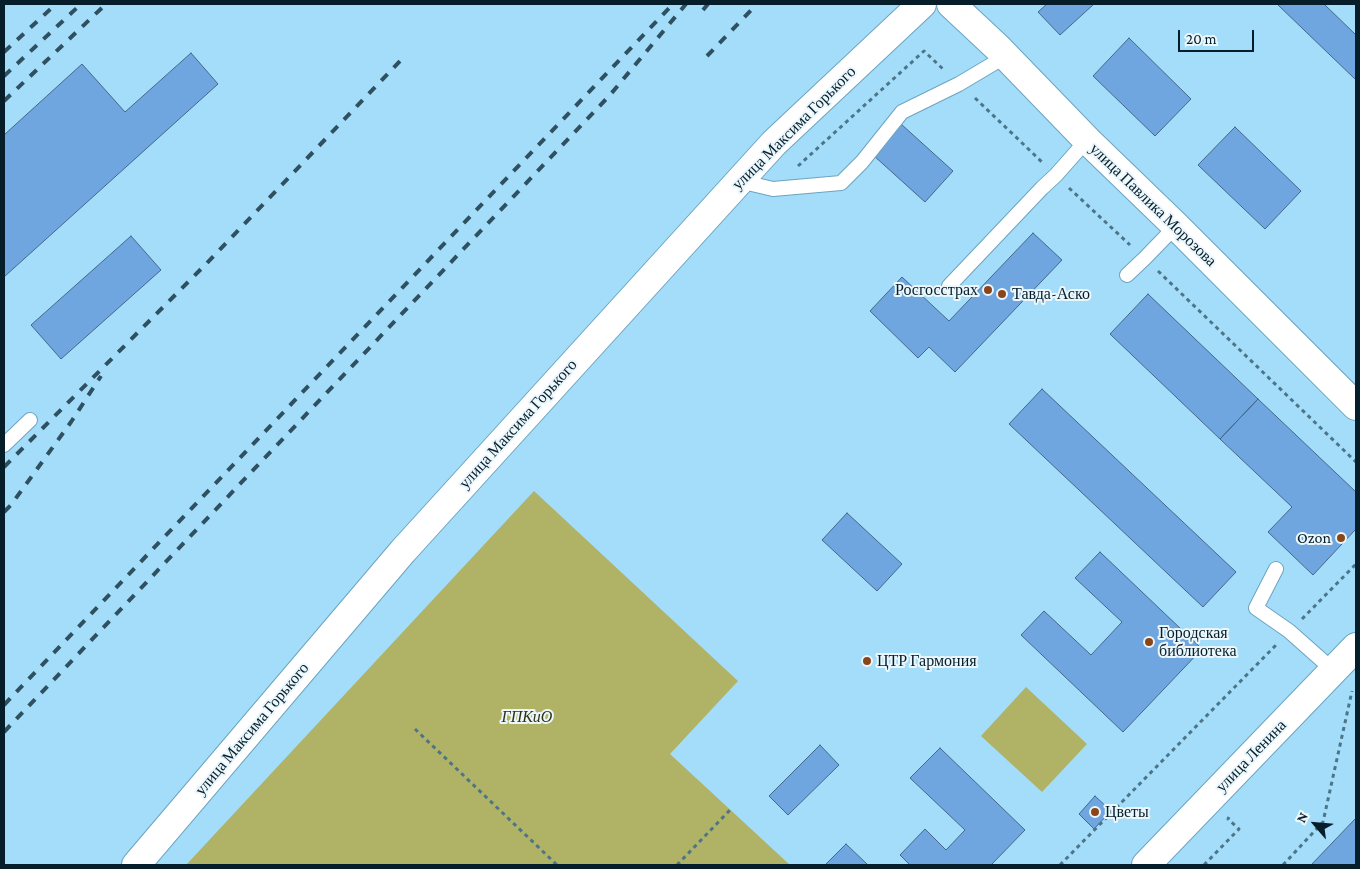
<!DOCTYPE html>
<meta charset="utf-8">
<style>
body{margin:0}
#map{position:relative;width:1360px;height:869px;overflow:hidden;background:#a3ddfa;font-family:"Crimson Pro",serif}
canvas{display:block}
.frame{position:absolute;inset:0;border:5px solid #061e29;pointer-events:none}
.north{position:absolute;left:1290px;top:799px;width:50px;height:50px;-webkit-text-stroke:4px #ebf7fd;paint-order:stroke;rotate:297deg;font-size:14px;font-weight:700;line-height:20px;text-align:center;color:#061e29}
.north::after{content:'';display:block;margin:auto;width:18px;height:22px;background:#061e29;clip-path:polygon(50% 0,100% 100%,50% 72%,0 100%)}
.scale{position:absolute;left:1178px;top:30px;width:76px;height:22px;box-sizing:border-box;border:2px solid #061e29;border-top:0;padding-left:6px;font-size:15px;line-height:18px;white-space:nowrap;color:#061e29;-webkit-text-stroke:4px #ebf7fd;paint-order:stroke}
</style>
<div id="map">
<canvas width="1360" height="869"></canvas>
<div class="frame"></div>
<div class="north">N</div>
<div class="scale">20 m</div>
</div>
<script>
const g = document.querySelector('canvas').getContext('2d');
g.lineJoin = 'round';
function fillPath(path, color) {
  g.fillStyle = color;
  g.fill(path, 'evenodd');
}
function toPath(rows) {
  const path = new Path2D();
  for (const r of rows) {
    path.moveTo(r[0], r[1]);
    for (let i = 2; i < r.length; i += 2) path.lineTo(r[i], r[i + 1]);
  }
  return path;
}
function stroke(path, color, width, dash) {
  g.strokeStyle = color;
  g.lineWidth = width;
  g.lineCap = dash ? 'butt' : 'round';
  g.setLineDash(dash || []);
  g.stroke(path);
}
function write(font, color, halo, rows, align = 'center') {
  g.font = font + ' "Crimson Pro",serif';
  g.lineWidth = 4;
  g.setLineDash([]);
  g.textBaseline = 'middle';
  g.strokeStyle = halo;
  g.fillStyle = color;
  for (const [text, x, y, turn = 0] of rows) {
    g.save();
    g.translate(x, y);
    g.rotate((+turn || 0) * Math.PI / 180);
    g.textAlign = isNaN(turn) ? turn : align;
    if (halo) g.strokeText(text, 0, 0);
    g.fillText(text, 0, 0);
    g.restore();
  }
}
const green = toPath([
 [534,491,738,681,670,754,790,865,186,865],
 [1026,687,1087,744,1042,792,981,736]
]);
const building = toPath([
 [1047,4,1094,4,1060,35,1038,12,1047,4],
 [1277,4,1324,4,1356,35,1356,80,1277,4],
 [1129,38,1191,99,1155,136,1093,76,1129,38],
 [191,53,218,84,4,277,4,135,82,64,125,112,191,53],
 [901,124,953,171,925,202,873,155,901,124],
 [1235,127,1301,191,1265,229,1198,165,1235,127],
 [1033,233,1062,260,955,372,929,347,918,358,870,311,902,277,949,321,1033,233],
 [131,236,161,270,61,359,31,325,131,236],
 [1148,294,1258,399,1220,439,1110,334,1148,294],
 [1042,389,1236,572,1203,607,1009,424,1042,389],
 [1258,399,1356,492,1356,529,1313,575,1268,532,1292,507,1220,439,1258,399],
 [847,513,902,564,877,591,822,540,847,513],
 [1100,552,1202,649,1123,732,1021,635,1044,611,1091,655,1122,622,1075,578,1100,552],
 [820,745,839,765,788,815,769,796,820,745],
 [940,748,1025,830,991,865,910,865,900,855,925,829,946,850,965,830,910,778,940,748],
 [1095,796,1111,811,1094,829,1079,814,1095,796],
 [1356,818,1356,865,1311,865,1356,818],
 [846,844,868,865,825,865,846,844]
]);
const path = toPath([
 [975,98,1043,163],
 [798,166,924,51,944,70],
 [1069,188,1130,245],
 [1158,271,1356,462],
 [1302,619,1356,564],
 [415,729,557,865],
 [677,865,730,810],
 [1060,865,1277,644],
 [1204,865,1239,829,1228,819,1229,817],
 [1283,865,1323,822,1352,691]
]);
const service = toPath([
 [739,181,773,189,841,183,862,162,902,112,959,84,1006,56],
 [1127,275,1145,258,1176,226],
 [949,286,1042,188,1056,175,1087,140],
 [4,445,30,420],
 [1276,569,1256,608,1289,631,1333,670]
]);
const minor = toPath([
 [951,4,998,48,1087,140,1176,226,1356,406]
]);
const tertiary = toPath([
 [136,865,403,551,774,143,922,4],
 [1146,865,1356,647]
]);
const rail = toPath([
 [703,10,708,4],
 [4,52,56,4],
 [707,56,757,4],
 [4,76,81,4],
 [4,101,106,4],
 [4,467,206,264,403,58],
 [4,512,11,505,71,422,101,376],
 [4,705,673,4],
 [4,732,610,95,686,4]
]);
const markers = [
 [988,290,5,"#8a4619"],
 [1002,294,5,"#8a4619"],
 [1341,538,5,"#8a4619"],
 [1149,642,5,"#8a4619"],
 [867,661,5,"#8a4619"],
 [1095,812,5,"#8a4619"]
];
const streetNames = [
 ["улица Максима Горького",794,128,-45],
 ["улица Павлика Морозова",1153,205,44],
 ["улица Максима Горького",518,424,-48],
 ["улица Максима Горького",252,729,-50],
 ["улица Ленина",1251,756,-46]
];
const poiNames = [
 ["Росгосстрах",978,290,"right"],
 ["Тавда-Аско",1012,294],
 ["Ozon",1331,538,"right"],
 ["Городская",1159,633],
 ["библиотека",1159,651],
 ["ЦТР Гармония",877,661],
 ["Цветы",1105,812]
];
const parkNames = [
 ["ГПКиО",527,717]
];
fillPath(green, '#b0b366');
fillPath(building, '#70a6df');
stroke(building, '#44678c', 1);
stroke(service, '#6ca4c0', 16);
stroke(minor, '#6ca4c0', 30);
stroke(tertiary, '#6ca4c0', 30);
stroke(path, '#4d7588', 3, [4, 4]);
stroke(service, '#fff', 14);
stroke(minor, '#fff', 28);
stroke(tertiary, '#fff', 28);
stroke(rail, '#2f5060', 4, [9, 9]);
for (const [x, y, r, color] of markers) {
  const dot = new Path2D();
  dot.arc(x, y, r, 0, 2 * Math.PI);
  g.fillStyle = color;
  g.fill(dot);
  stroke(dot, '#ebf7fd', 2);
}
write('16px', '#061e29', '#ebf7fd', streetNames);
write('16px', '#061e29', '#ebf7fd', poiNames, 'left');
write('italic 16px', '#313210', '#ebf7fd', parkNames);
</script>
